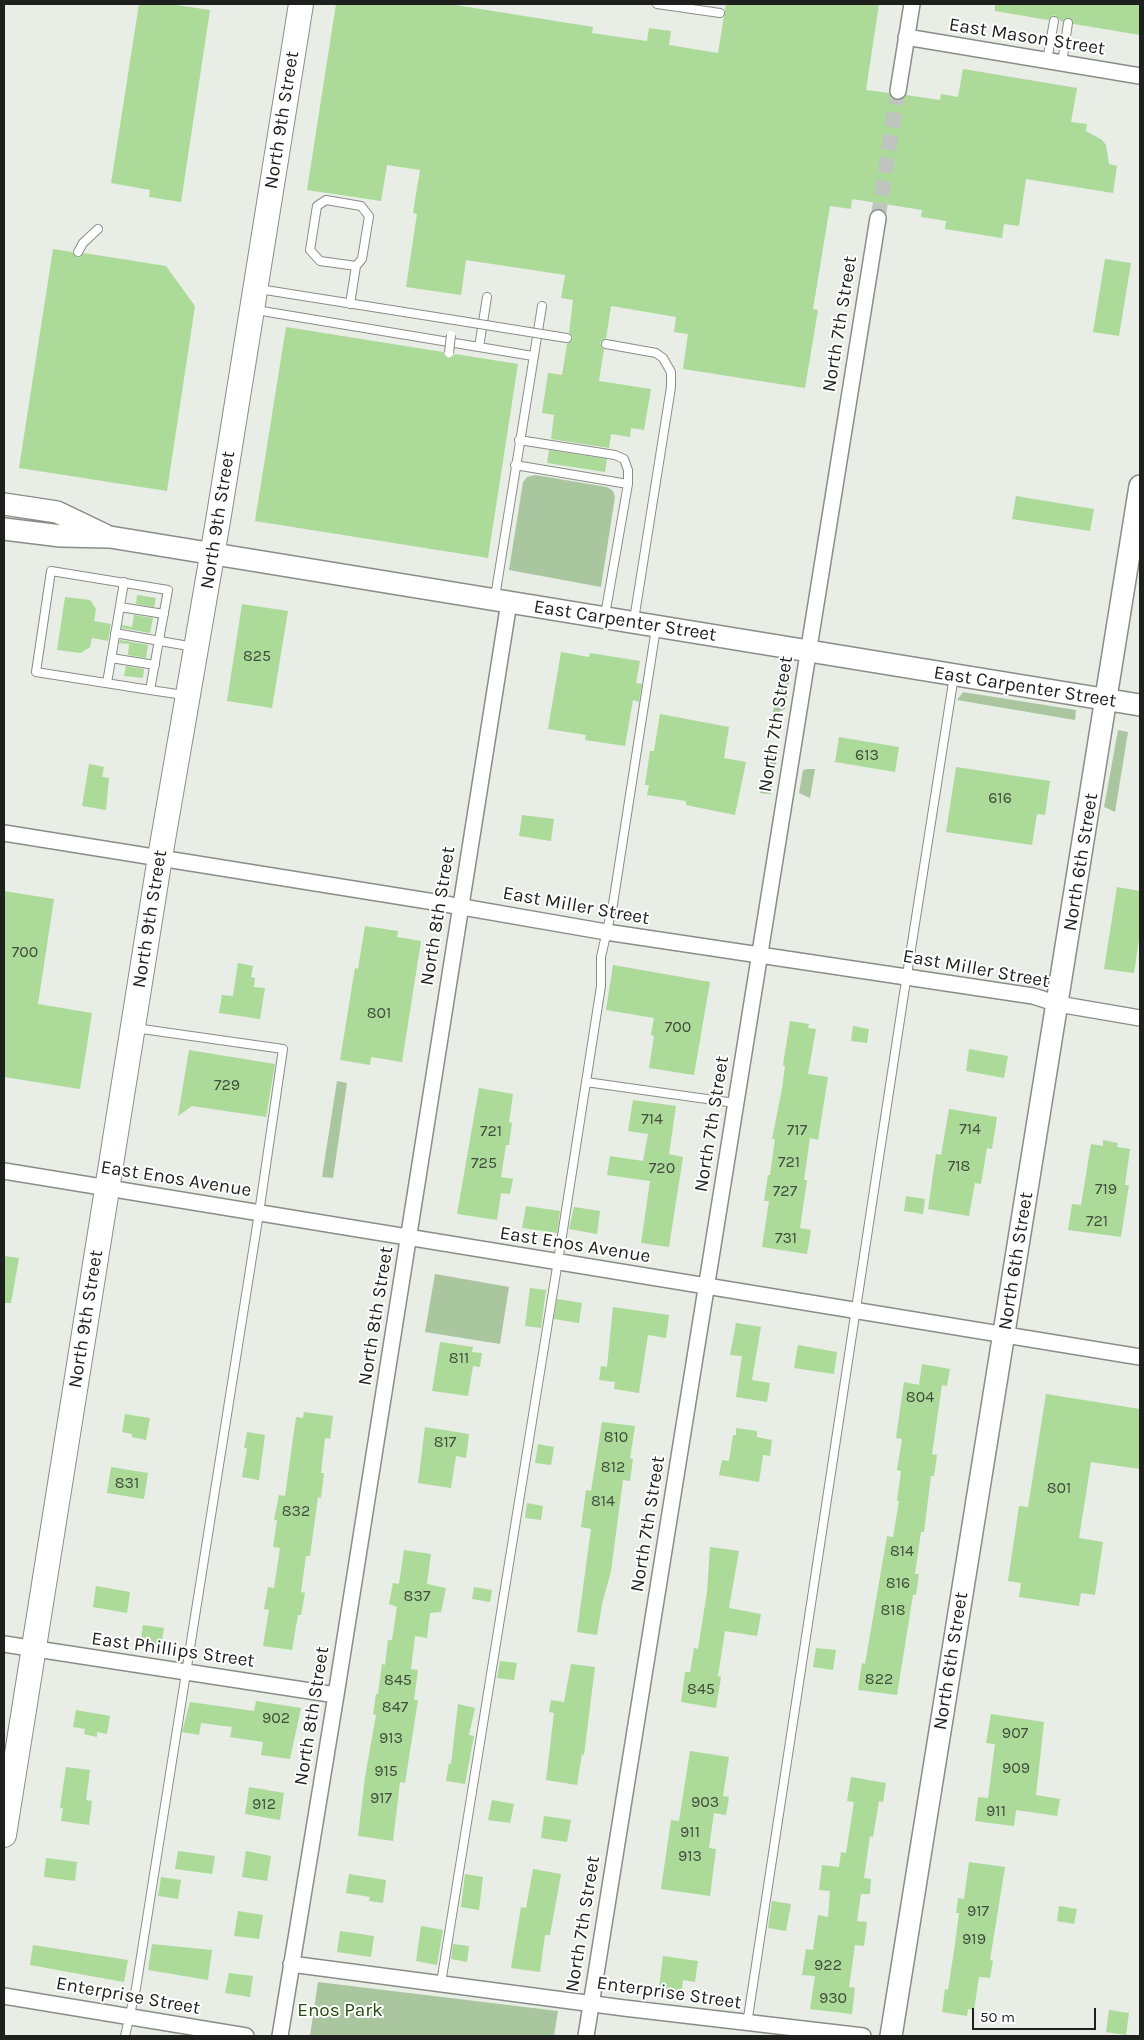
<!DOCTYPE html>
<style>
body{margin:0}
#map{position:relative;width:1144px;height:2040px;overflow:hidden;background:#e8ede6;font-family:Karla,sans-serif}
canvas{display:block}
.frame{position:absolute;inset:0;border:5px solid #1e201e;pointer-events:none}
.scale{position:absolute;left:972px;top:2008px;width:124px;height:22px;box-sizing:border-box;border:2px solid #1e201e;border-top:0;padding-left:6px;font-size:15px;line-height:18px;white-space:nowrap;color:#1e201e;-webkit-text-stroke:4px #fff;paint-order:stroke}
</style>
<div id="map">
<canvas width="1144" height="2040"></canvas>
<div class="frame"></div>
<div class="scale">50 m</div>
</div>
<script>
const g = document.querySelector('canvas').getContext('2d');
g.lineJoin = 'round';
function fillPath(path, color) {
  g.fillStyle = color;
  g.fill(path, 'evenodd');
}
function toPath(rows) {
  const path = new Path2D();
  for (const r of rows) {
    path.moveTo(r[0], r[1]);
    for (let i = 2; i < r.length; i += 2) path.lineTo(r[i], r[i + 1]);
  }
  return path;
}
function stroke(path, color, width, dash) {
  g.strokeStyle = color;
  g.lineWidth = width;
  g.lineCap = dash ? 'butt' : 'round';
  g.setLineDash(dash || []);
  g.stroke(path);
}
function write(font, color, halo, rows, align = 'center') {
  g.font = font + ' Karla,sans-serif';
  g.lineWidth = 4;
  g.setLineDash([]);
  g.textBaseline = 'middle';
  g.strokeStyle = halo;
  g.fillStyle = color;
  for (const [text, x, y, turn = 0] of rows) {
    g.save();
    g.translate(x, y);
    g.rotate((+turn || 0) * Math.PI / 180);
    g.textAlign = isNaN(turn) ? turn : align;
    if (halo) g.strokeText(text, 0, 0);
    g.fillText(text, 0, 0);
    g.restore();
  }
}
const green = toPath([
 [535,475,607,487,613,491,615,497,601,587,509,570,523,482,527,477],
 [780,674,790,675,785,709,776,713,773,712],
 [963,692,1076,710,1075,720,957,700],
 [1118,730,1128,732,1115,812,1104,807],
 [767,755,777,756,771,794,760,793],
 [807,769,815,769,810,798,799,793,803,770],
 [337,1081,347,1083,333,1178,322,1177],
 [435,1274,509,1287,500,1344,425,1332],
 [318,1982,558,2011,554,2036,310,2036]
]);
const building = toPath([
 [139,4,169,4,210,10,181,202,149,197,150,190,111,183],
 [336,4,449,4,593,27,592,33,647,41,649,28,671,31,669,45,718,53,726,4,879,4,866,90,889,93,892,98,897,100,906,95,940,100,941,94,958,97,963,69,1077,88,1071,122,1087,124,1086,131,1102,140,1106,145,1109,164,1117,166,1113,193,1026,179,1019,226,1004,224,1002,238,945,229,946,221,921,217,922,210,852,199,851,209,830,206,813,309,818,310,805,388,683,369,688,334,674,332,676,317,611,306,606,338,600,343,604,349,599,381,651,389,644,430,631,428,630,437,611,434,609,448,551,439,554,415,542,413,548,373,562,375,567,344,573,338,569,333,573,300,561,298,565,275,466,260,461,295,406,287,417,214,413,213,420,170,387,165,381,201,307,190],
 [995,4,1140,4,1140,35,1074,24,1069,18,1062,22,1054,15,1048,20,995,11],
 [53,249,72,252,78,258,84,253,166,266,195,306,167,491,19,468],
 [1105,259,1131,263,1119,336,1093,332],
 [286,327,443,352,448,358,455,354,518,364,488,558,255,521],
 [549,450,607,459,605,472,547,463],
 [1016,496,1094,509,1090,531,1012,519],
 [137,595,156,598,154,607,136,604],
 [65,597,90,600,96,609,94,621,111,624,108,641,92,638,90,647,81,653,57,650],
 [242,604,288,611,272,708,227,701],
 [134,615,153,618,150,633,122,628,122,625,132,627],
 [120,640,148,645,146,658,128,655,129,644,119,643],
 [561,652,589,657,590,653,640,661,636,683,642,684,639,702,633,700,625,746,585,740,586,735,548,729],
 [126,666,144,669,143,678,124,676],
 [660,714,729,727,724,758,746,762,735,815,686,805,686,801,647,795,649,785,645,785,650,751,654,751],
 [839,737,899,747,895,772,835,762],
 [89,764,104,767,102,777,109,778,106,810,82,806],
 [956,767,1050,781,1045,815,1037,814,1032,845,946,832],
 [522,815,554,819,551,841,519,836],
 [1117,887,1140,891,1140,933,1134,973,1104,969],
 [4,891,54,899,38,1004,92,1013,80,1089,4,1077],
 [365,926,398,931,397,937,421,941,402,1062,371,1057,370,1065,340,1060,355,968,358,969],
 [238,963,253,966,251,977,255,978,254,987,265,988,260,1019,219,1013,222,995,233,996],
 [613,965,710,982,694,1075,649,1068,654,1036,651,1035,654,1018,606,1010],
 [790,1021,809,1024,808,1028,816,1029,808,1074,828,1077,818,1140,810,1138,804,1180,807,1180,800,1228,811,1230,807,1254,762,1247,769,1201,764,1201,768,1175,770,1175,775,1139,772,1139,782,1089,785,1066,783,1065],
 [853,1026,869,1029,867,1043,851,1041],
 [969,1049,1008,1056,1004,1078,966,1071],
 [189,1050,275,1064,266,1117,192,1106,178,1116],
 [479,1088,513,1094,509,1122,512,1123,509,1145,506,1145,501,1177,513,1179,510,1194,501,1193,497,1220,457,1214],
 [633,1100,676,1106,669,1154,683,1157,669,1247,641,1243,650,1181,607,1175,610,1156,643,1161,648,1134,628,1131],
 [949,1109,997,1117,992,1149,987,1148,981,1184,975,1183,969,1216,928,1209,936,1154,941,1155],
 [1103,1140,1118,1143,1117,1147,1130,1149,1125,1185,1129,1185,1121,1237,1068,1230,1072,1204,1081,1205,1091,1144,1103,1146],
 [906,1196,925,1199,923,1214,904,1211],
 [526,1206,560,1211,557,1233,522,1228],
 [574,1207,600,1211,597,1234,569,1229],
 [4,1256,19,1258,11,1303,4,1303],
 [530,1288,546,1290,541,1328,525,1326],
 [557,1299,582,1303,579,1323,554,1319],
 [613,1307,669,1315,666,1338,648,1335,639,1393,614,1389,615,1382,599,1380,601,1366,607,1367],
 [736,1323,761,1327,752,1380,770,1383,767,1402,736,1397,742,1356,730,1355],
 [440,1342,473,1347,472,1352,482,1353,480,1367,473,1366,468,1396,432,1391],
 [798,1345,837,1352,834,1374,794,1368],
 [922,1364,950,1369,947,1386,942,1385,932,1454,937,1455,934,1476,931,1476,924,1532,921,1532,915,1574,919,1574,916,1595,913,1595,897,1695,858,1690,862,1663,865,1664,887,1536,893,1537,899,1501,897,1501,901,1471,897,1470,902,1439,896,1438,904,1382,919,1385],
 [1046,1394,1140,1409,1140,1469,1091,1462,1079,1538,1103,1542,1095,1595,1081,1593,1079,1606,1019,1597,1021,1583,1008,1581,1019,1506,1028,1507],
 [304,1412,333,1416,330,1439,325,1438,321,1473,324,1473,321,1498,318,1497,310,1556,306,1556,301,1592,305,1593,301,1615,298,1615,292,1650,263,1646,269,1610,264,1609,268,1587,274,1588,280,1548,273,1547,277,1520,274,1520,279,1495,285,1496,296,1417,303,1418],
 [125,1414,150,1418,146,1440,132,1437,132,1434,122,1432],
 [602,1422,635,1426,630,1458,633,1459,630,1481,623,1480,611,1571,602,1604,597,1635,577,1632,591,1529,581,1527,586,1490,591,1491],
 [425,1427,469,1434,466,1458,456,1456,451,1488,418,1483],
 [736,1428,757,1431,757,1437,772,1440,770,1456,763,1455,759,1482,719,1475,722,1460,729,1461,733,1435,736,1435],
 [247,1432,265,1435,259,1480,242,1477,247,1448,244,1448],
 [538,1444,554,1447,551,1465,535,1463],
 [111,1467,148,1473,144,1499,107,1493],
 [527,1503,543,1506,541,1520,525,1518],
 [710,1547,739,1551,729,1608,761,1614,757,1636,725,1631,718,1676,721,1677,716,1708,681,1702,685,1672,690,1672,694,1648,698,1649,707,1592],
 [404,1550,431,1554,427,1584,446,1588,441,1612,430,1613,427,1638,415,1636,411,1669,418,1670,414,1700,418,1700,405,1783,400,1782,393,1841,358,1836,365,1777,376,1715,373,1714,376,1694,378,1694,382,1664,385,1665,388,1640,392,1640,397,1607,389,1604,393,1583,399,1584],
 [96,1586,130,1592,127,1613,93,1607],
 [474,1587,492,1590,490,1602,472,1599],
 [143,1625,164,1628,161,1647,140,1644],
 [816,1648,836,1650,833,1670,813,1667],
 [500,1661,517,1663,514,1680,497,1678],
 [571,1664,595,1667,584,1755,582,1754,577,1785,546,1780,554,1713,549,1712,551,1700,564,1702],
 [256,1701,301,1708,290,1759,261,1755,263,1742,230,1737,232,1727,201,1723,199,1735,182,1732,190,1702,254,1711],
 [458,1704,475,1708,469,1735,474,1736,465,1784,446,1781,449,1763,451,1764],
 [76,1710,110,1716,107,1734,97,1732,97,1737,84,1734,85,1729,73,1727],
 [991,1714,1044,1722,1036,1795,1060,1799,1057,1816,1016,1810,1014,1826,975,1821,978,1797,988,1798,995,1744,986,1743],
 [690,1751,729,1757,723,1796,729,1797,726,1815,714,1813,709,1848,716,1849,710,1896,661,1889,671,1820,679,1821],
 [66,1767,90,1770,86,1800,92,1801,89,1825,61,1821,63,1808,60,1808],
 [851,1777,886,1783,883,1802,879,1801,873,1837,870,1836,864,1878,871,1879,870,1894,861,1894,857,1921,867,1922,864,1946,855,1945,849,1987,855,1988,852,2014,810,2009,815,1976,802,1975,806,1949,813,1950,818,1915,828,1917,830,1891,819,1890,822,1865,839,1867,841,1852,846,1853,854,1802,847,1801],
 [249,1787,284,1793,280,1820,245,1814],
 [492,1800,514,1804,510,1823,488,1820],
 [544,1816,571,1820,567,1842,541,1838],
 [178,1851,215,1856,212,1874,175,1869],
 [246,1851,271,1856,267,1881,242,1877],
 [46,1858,77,1862,75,1881,44,1877],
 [969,1862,1005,1867,990,1960,993,1961,990,1978,979,1977,974,2010,968,2009,967,2016,942,2012,945,1989,948,1990,955,1944,959,1913,956,1913,958,1898,964,1899],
 [533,1869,561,1874,550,1935,545,1935,540,1972,511,1968,521,1907,526,1908],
 [349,1874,386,1880,383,1903,369,1901,370,1897,346,1893],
 [465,1874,483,1877,479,1910,461,1907],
 [161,1877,181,1880,178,1899,158,1896],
 [772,1901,791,1904,786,1931,768,1928],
 [1059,1906,1077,1909,1074,1924,1057,1921],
 [238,1911,263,1915,259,1939,234,1936],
 [421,1926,443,1930,437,1965,416,1961],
 [340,1931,374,1936,371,1957,337,1952],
 [152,1944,212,1950,208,1980,148,1970],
 [453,1944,469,1946,467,1962,451,1959],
 [33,1945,128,1960,124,1982,30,1965],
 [663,1956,698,1961,695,1982,683,1980,682,1992,659,1988],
 [229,1973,253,1976,250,1997,225,1993],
 [1109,2010,1129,2013,1126,2035,1106,2032]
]);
const streetTunnel = toPath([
 [878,218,898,91]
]);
const lane = toPath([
 [657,4,720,13],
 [1047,61,1054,21],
 [1062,63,1068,23],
 [78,252,83,243,98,229],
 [259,289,467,322],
 [350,304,356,266,362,259,369,216,361,206,326,200,317,206,310,250,320,261,356,266],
 [256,310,533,356],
 [554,336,567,338],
 [606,344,656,353,663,358,671,372,671,387,634,620],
 [479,347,487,297],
 [519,440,615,455,624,459,628,470,628,484,605,615],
 [515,465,628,484],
 [495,597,542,306],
 [120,607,164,614],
 [115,633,194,647],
 [111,658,155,665],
 [107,683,124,582],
 [150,690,168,590,51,571,36,672,150,690,184,695],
 [586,1082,735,1103],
 [441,1983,562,1236,601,986,601,957,613,904,656,628],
 [747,2024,903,1000,954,676],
 [125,2036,136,1988,259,1213,283,1049,135,1028]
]);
const street = toPath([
 [906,37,1140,76],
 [898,91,912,4],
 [4,833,428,901,606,932,1033,996,1058,1004,1140,1018],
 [4,1171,1140,1357],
 [4,1644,336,1695],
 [291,1964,624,2008,863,2036],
 [4,1996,246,2036],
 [280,2036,336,1695,509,602],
 [586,2036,878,218]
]);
const secondary = toPath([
 [4,504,57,512,105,535],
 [4,529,61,536,110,537,1140,705],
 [891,2036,1140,486]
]);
const primary = toPath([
 [4,1835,160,857,219,515,301,4]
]);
const laneBridge = toPath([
 [467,322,554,336],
 [449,353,451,335]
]);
const numberNames = [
 ["825",257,656],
 ["613",867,755],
 ["616",1000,798],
 ["700",25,952],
 ["801",379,1013],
 ["700",678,1027],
 ["729",227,1085],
 ["714",652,1119],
 ["714",970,1129],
 ["717",797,1130],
 ["721",491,1131],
 ["721",789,1162],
 ["725",484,1163],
 ["718",959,1166],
 ["720",662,1168],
 ["719",1106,1189],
 ["727",785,1191],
 ["721",1097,1221],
 ["731",786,1238],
 ["811",459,1358],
 ["804",920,1397],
 ["810",616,1437],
 ["817",445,1442],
 ["812",613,1467],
 ["831",127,1483],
 ["801",1059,1488],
 ["814",603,1501],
 ["832",296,1511],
 ["814",902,1551],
 ["816",898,1583],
 ["837",417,1596],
 ["818",893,1610],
 ["822",879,1679],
 ["845",398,1680],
 ["845",701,1689],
 ["847",395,1707],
 ["902",276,1718],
 ["907",1015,1733],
 ["913",391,1738],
 ["909",1016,1768],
 ["915",386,1771],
 ["917",381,1798],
 ["903",705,1802],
 ["912",264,1804],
 ["911",996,1811],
 ["911",690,1832],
 ["913",690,1856],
 ["917",978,1911],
 ["919",974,1939],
 ["922",828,1965],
 ["930",833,1998]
];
const streetNames = [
 ["East Mason Street",1027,37,9],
 ["North 9th Street",282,120,-81],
 ["North 7th Street",840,324,-81],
 ["North 9th Street",218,520,-81],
 ["East Carpenter Street",625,621,9],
 ["East Carpenter Street",1025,687,9],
 ["North 7th Street",776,724,-81],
 ["North 6th Street",1081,862,-81],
 ["East Miller Street",576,906,10],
 ["North 8th Street",438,916,-81],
 ["North 9th Street",150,919,-81],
 ["East Miller Street",976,969,10],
 ["North 7th Street",712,1124,-81],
 ["East Enos Avenue",176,1179,9],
 ["East Enos Avenue",575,1245,9],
 ["North 6th Street",1016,1261,-81],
 ["North 8th Street",376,1316,-81],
 ["North 9th Street",86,1319,-81],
 ["North 7th Street",648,1524,-81],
 ["East Phillips Street",173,1650,8],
 ["North 6th Street",951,1661,-81],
 ["North 8th Street",312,1716,-81],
 ["North 7th Street",583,1924,-81],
 ["Enterprise Street",669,1993,8],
 ["Enterprise Street",128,1996,10]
];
const parkNames = [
 ["Enos Park",340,2011]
];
fillPath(green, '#a9c69f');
fillPath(building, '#abda99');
stroke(streetTunnel, '#c0c4be', 15, [15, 8]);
stroke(lane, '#898d87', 10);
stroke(street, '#898d87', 18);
stroke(secondary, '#898d87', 24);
stroke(primary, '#898d87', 26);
stroke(lane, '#fff', 8);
stroke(street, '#fff', 15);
stroke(secondary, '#fff', 21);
stroke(primary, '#fff', 24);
stroke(laneBridge, '#898d87', 10, []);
stroke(laneBridge, '#fff', 8);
write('16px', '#414e3d', null, numberNames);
write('19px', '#1e201e', '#fff', streetNames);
write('19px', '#224c0a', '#fff', parkNames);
</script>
